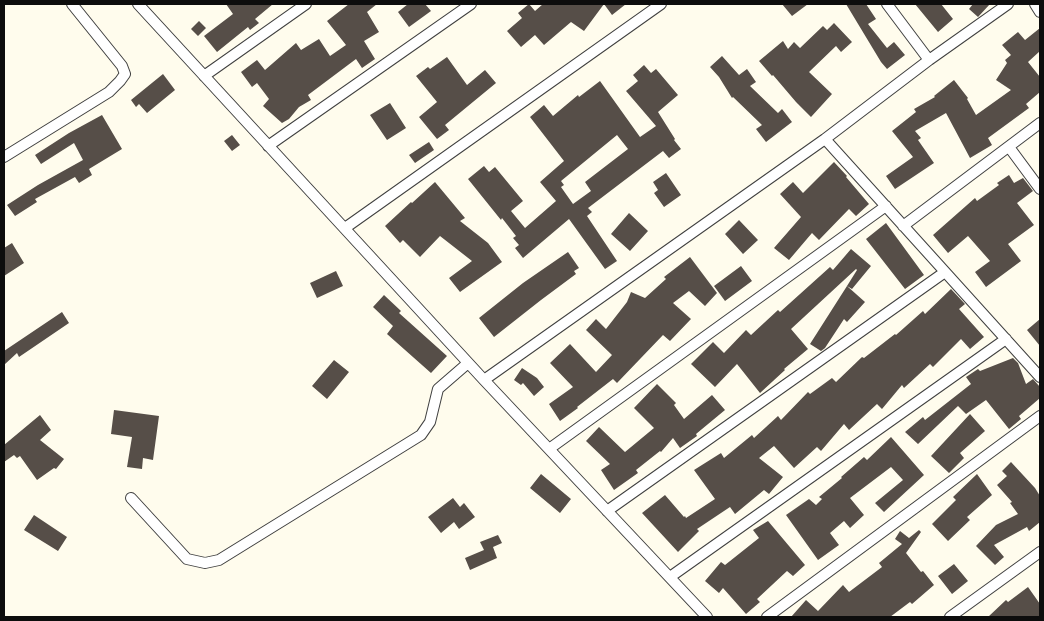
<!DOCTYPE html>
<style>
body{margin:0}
#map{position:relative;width:1044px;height:621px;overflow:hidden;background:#fffced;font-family:Lora,serif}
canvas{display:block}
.frame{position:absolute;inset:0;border:5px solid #0d0d0d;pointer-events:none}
</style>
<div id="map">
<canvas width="1044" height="621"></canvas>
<div class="frame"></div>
</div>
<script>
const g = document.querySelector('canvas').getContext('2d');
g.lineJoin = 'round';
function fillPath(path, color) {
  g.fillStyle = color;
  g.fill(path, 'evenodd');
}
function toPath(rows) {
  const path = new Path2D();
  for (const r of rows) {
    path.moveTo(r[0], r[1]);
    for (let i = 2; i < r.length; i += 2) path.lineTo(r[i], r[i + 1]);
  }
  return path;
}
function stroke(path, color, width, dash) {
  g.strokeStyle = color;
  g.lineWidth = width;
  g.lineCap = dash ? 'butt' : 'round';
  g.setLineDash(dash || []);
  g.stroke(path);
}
const building = toPath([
 [226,4,273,4,255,19,259,23,250,30,248,27,217,52,204,36,233,14],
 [349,4,377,4,367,12,379,32,364,41,375,59,362,68,356,59,308,95,311,100,299,107,289,119,282,123,263,106,269,99,257,83,252,87,241,72,257,60,265,70,296,43,301,50,319,39,330,56,346,45,327,21],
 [408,4,425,4,431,11,409,27,398,12],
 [529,4,535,11,543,4,626,4,612,15,604,4,584,31,571,22,544,45,535,35,521,47,507,31,522,18,518,13],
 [782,4,808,4,792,16],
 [846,4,866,4,876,19,868,24,887,48,894,42,905,55,887,69,881,62],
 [915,4,941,4,953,19,938,32],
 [973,4,990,4,978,17,969,9],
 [199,21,206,28,198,36,191,29],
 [834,23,852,42,841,52,836,46,809,72,832,94,811,117,796,102,773,75,772,76,759,61,783,41,788,49,794,42,800,48,823,26,827,30],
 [1040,28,1040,51,1028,62,1040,77,1040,92,1026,104,1029,108,988,138,992,145,970,158,946,113,915,131,921,138,918,140,934,163,895,189,886,176,913,157,892,131,916,112,914,109,935,97,934,96,954,80,968,98,967,99,976,115,1011,90,996,80,1007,63,1005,60,1011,55,1002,45,1018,32,1025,40],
 [722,56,739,75,747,69,756,82,750,86,778,113,782,109,792,122,766,142,756,129,762,125,733,97,732,98,719,77,710,67],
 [447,57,467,85,485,70,496,83,445,125,449,130,437,139,419,117,437,102,416,76,428,67,430,69],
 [644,65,651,73,656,69,678,95,658,112,675,139,674,140,681,149,669,158,663,151,588,208,592,212,587,216,617,261,605,269,569,219,523,258,515,248,519,245,513,238,516,236,502,218,501,220,468,179,484,166,489,172,495,167,523,201,511,211,525,228,556,201,540,182,564,161,530,117,544,105,553,116,578,95,579,97,600,81,640,137,656,126,626,91,638,81,633,75],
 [617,135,628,149,585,182,591,191,573,204,561,187,564,185,561,181],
 [163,74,175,90,147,113,139,104,136,107,131,100],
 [390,103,406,128,387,140,370,115],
 [102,115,122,149,89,169,92,175,79,183,75,177,35,199,37,202,15,216,7,205,38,185,83,160,74,143,41,164,35,155,69,133],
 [232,135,240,145,232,151,224,141],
 [429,142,434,150,415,163,409,155],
 [834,162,847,176,846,177,869,204,856,216,849,209,819,240,812,233,789,260,774,248,801,217,780,194,793,182,803,193],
 [666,173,681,195,664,207,654,193,658,190,653,182],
 [1009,175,1014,183,1023,178,1033,191,1017,203,1034,225,1008,244,1021,261,986,287,975,272,990,261,968,236,948,253,933,235,975,198,977,201,999,185,997,183],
 [435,182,465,218,460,221,488,243,502,262,460,292,449,278,472,261,440,236,420,257,403,240,400,243,385,226,411,202,412,203],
 [629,213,648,231,630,251,611,234],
 [739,220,758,240,743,254,725,234],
 [886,223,924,275,905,289,866,239],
 [12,243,24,263,4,276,4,248],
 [851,249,871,266,852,289,847,286,857,270,856,269,791,329,808,349,784,369,785,370,760,393,737,364,715,387,691,364,713,342,724,353,746,330,751,335,778,310,780,312,830,267,833,270],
 [568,252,579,268,574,271,576,274,541,300,494,337,479,318,523,283],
 [690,257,717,293,705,306,689,291,673,303,691,319,670,341,663,335,617,383,613,379,577,407,578,408,560,421,549,404,573,387,550,363,570,344,596,372,612,355,586,330,596,319,606,329,627,302,631,292,645,298,666,279,664,277],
 [741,266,752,281,725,301,714,286],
 [336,271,343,286,317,298,310,283],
 [847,286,865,302,847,322,844,319,825,348,821,351,810,344],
 [951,289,965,304,959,309,984,337,970,349,961,339,933,367,930,364,904,388,902,385,882,409,877,404,849,430,844,424,821,451,817,447,794,468,774,446,759,458,783,477,769,494,764,490,735,514,730,507,697,529,699,531,678,552,642,513,665,495,684,517,685,516,686,518,715,499,694,470,721,453,724,458,752,435,754,438,778,416,781,420,808,392,810,394,832,378,836,382,862,357,864,358,895,334,896,335,923,311,925,314],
 [384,295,401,311,399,313,447,356,431,373,387,334,393,326,373,307],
 [62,312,69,323,19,357,17,353,4,365,4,351],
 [1040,319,1040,346,1027,330],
 [1013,358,1018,363,1026,384,1033,379,1040,387,1040,398,1019,416,1021,419,1009,429,986,400,966,414,958,406,918,444,905,432,923,417,925,420,971,384,966,377,978,369,980,371],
 [334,360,349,372,327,399,312,386],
 [522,368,537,378,544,387,534,396,523,383,521,385,514,380],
 [657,384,676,403,674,405,684,419,712,395,725,410,696,434,697,436,680,448,673,438,661,452,660,451,636,470,638,473,614,490,601,470,610,464,586,441,599,427,625,452,654,428,634,408],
 [114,410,159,416,153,460,143,458,142,469,127,467,132,437,111,434],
 [970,414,985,431,960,453,964,458,949,473,931,456],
 [40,415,51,430,40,440,64,459,56,469,54,468,37,480,20,456,17,458,14,455,4,462,4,445],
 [891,437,924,475,884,512,875,503,903,480,891,467,850,498,864,515,850,528,844,521,830,533,839,545,818,560,786,515,809,499,816,505,822,499,819,497,842,478,841,477,864,457,867,460],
 [1011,462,1035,488,1040,496,1040,522,1029,531,1027,527,994,545,1004,557,995,565,976,546,996,525,1018,514,1010,503,1012,502,997,485,1007,476,1002,471],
 [541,474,571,499,560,513,530,488],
 [977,474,992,495,967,517,970,520,948,541,932,524,956,500,953,497],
 [453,498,460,507,464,503,475,517,459,529,454,522,441,533,428,517],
 [34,515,67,537,58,551,24,530],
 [768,521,805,565,793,576,787,571,757,599,760,602,746,614,723,588,719,593,705,581,721,562,725,565,759,538,753,530],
 [919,530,921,532,906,553,921,572,923,571,934,585,912,604,910,602,890,617,791,617,806,600,818,611,843,585,849,592,882,567,879,563,902,544,895,539,900,531,909,538],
 [498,535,502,543,493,547,497,558,470,570,465,558,484,550,480,542],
 [954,564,968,581,952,594,938,576],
 [1028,587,1040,604,1040,617,988,617,1006,600,1008,602]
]);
const minor = toPath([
 [138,4,484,380,707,617],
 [887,4,929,60],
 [1035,4,1040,12],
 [204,76,306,4],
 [825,139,1040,377],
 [268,146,471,4],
 [1009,147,1040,189],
 [4,157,109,92,120,81,125,74,122,66,72,4],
 [903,226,1040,123],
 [345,228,661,4],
 [484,380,825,139,929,60,1008,4],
 [549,449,886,206],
 [131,498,187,559,205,563,219,560,421,435,430,422,438,389,468,363],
 [607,511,945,272],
 [670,577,1006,339],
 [767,617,1040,416],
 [950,617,1040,552]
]);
fillPath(building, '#564e48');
stroke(minor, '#404040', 12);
stroke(minor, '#fff', 10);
</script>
